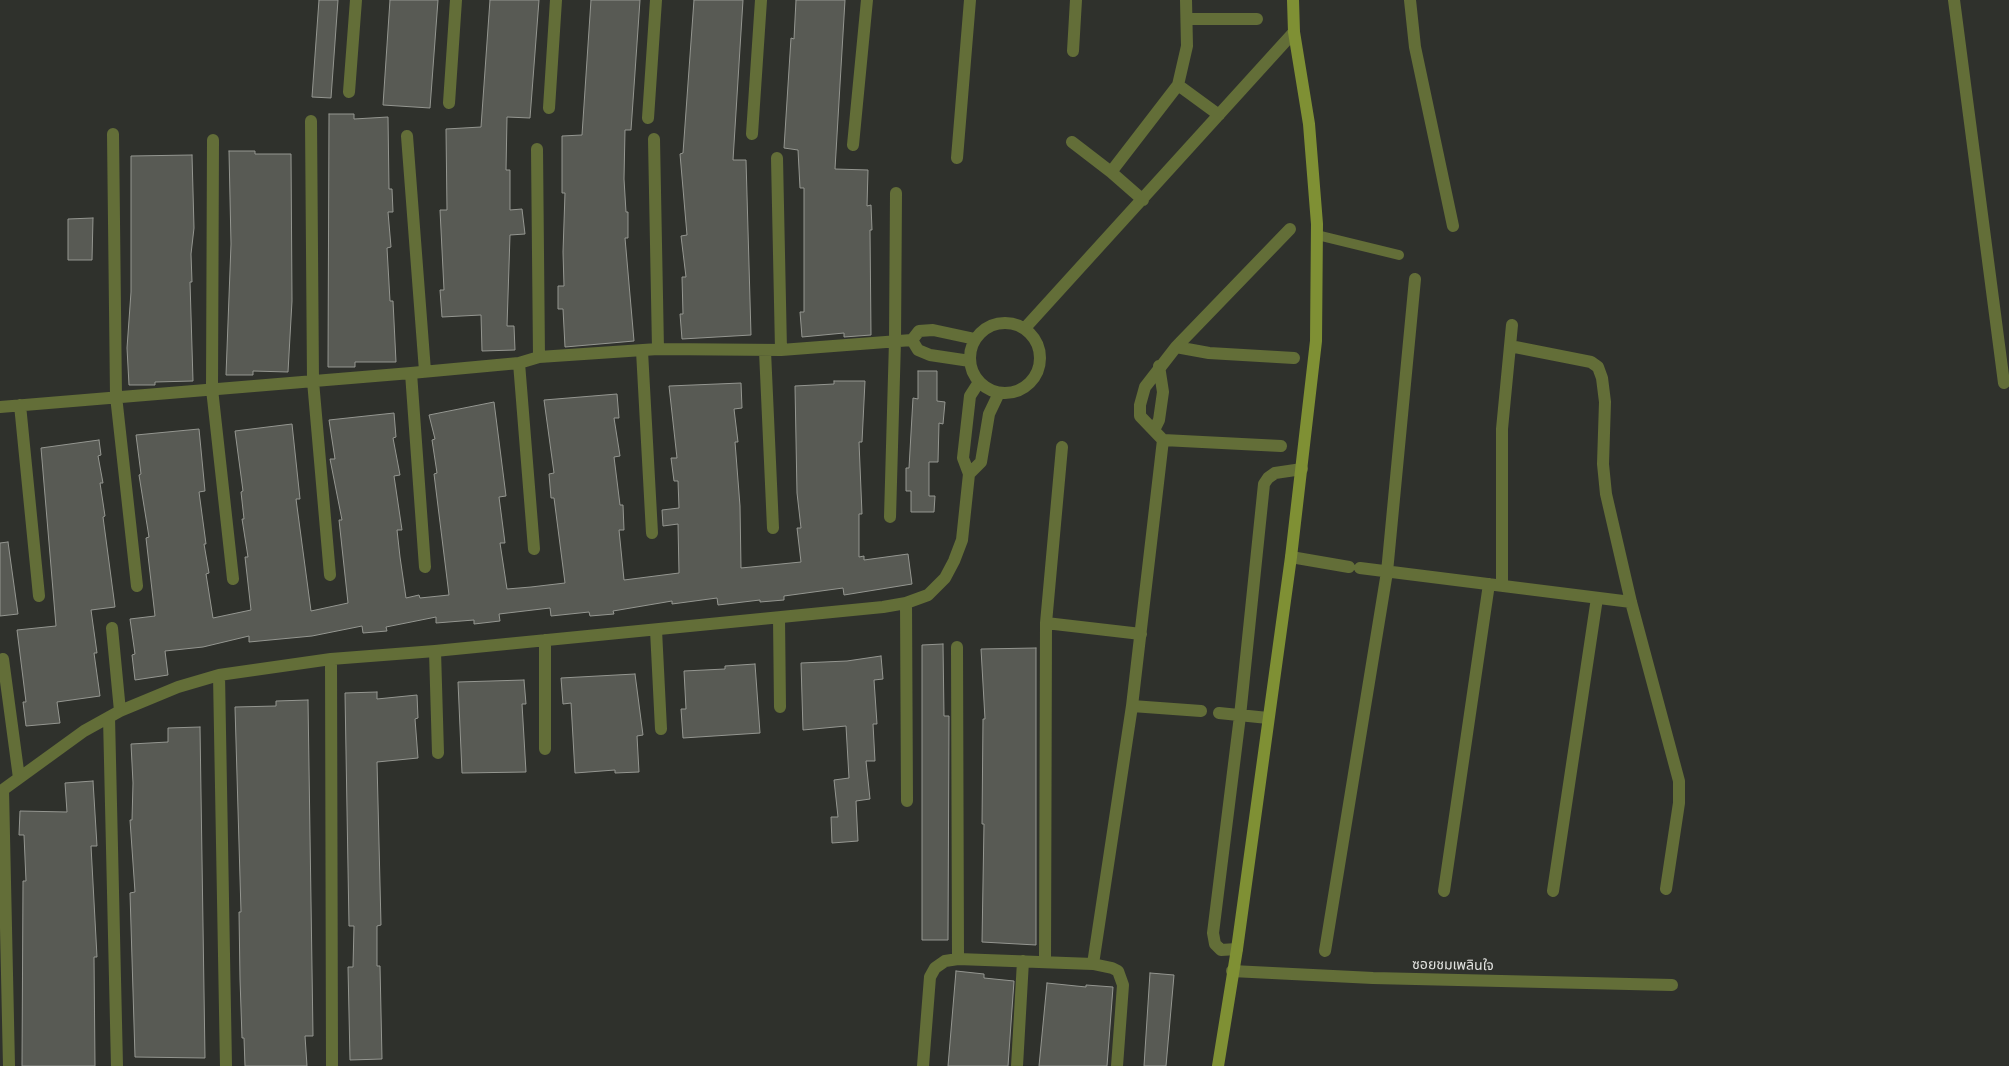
<!DOCTYPE html>
<meta charset="utf-8">
<style>
body{margin:0}
canvas{display:block;background:#2f312c}
</style>
<canvas width="2009" height="1066"></canvas>
<script>
const g = document.querySelector('canvas').getContext('2d');
g.lineJoin = 'round';
function fillPath(path, color) {
  g.fillStyle = color;
  g.fill(path, 'evenodd');
}
function toPath(rows) {
  const path = new Path2D();
  for (const r of rows) {
    if (r.length === 3) {
      path.moveTo(r[0] + r[2], r[1]);
      path.arc(r[0], r[1], r[2], 0, 2 * Math.PI);
      continue;
    }
    path.moveTo(r[0], r[1]);
    for (let i = 2; i < r.length; i += 2) path.lineTo(r[i], r[i + 1]);
  }
  return path;
}
function stroke(path, color, width, dash) {
  g.strokeStyle = color;
  g.lineWidth = width;
  g.lineCap = dash ? 'butt' : 'round';
  g.setLineDash(dash || []);
  g.stroke(path);
}
function write(font, color, halo, rows, align = 'center') {
  g.font = font + ' "Playfair Display","Noto Sans Thai",serif';
  g.lineWidth = 4.5;
  g.setLineDash([]);
  g.textBaseline = 'middle';
  g.strokeStyle = halo;
  g.fillStyle = color;
  for (const [text, x, y, turn = 0] of rows) {
    g.save();
    g.translate(x, y);
    g.rotate((+turn || 0) * Math.PI / 180);
    g.textAlign = isNaN(turn) ? turn : align;
    if (halo) g.strokeText(text, 0, 0);
    g.fillText(text, 0, 0);
    g.restore();
  }
}
const building = toPath([
 [319,0,338,0,331,98,312,97,319,0],
 [390,0,438,0,430,108,383,105,390,0],
 [490,0,539,0,530,118,507,117,506,170,510,170,510,210,522,209,525,234,510,235,507,326,514,326,515,350,482,351,481,315,442,317,440,290,444,290,440,210,447,210,446,129,481,127,490,0],
 [591,0,640,0,631,130,625,130,624,179,626,212,628,212,628,238,625,238,634,341,565,347,563,309,558,309,558,286,564,286,563,252,565,193,562,193,562,136,582,135,591,0],
 [694,0,743,0,733,160,746,160,751,335,682,339,680,314,683,314,682,277,686,277,681,236,687,235,680,154,683,153,694,0],
 [796,0,845,0,835,169,868,170,867,206,871,205,872,230,870,230,871,335,844,337,844,333,802,337,800,312,804,312,804,188,800,188,798,150,784,148,791,38,794,39,796,0],
 [329,114,354,114,354,119,388,117,389,189,392,189,393,212,388,212,391,247,387,248,390,301,393,301,396,362,355,362,355,367,328,367,329,114],
 [229,151,255,151,255,154,291,154,292,301,288,372,253,371,253,375,226,375,231,244,229,151],
 [192,155,194,228,191,254,192,282,190,282,193,381,155,382,155,385,129,385,127,348,131,292,131,156,192,155],
 [93,218,92,260,68,260,68,219,93,218],
 [918,371,937,371,937,401,945,402,943,424,939,423,938,462,929,462,929,496,935,496,934,512,911,512,911,491,906,491,906,468,909,468,913,398,918,399,918,371],
 [834,381,865,381,862,442,859,442,862,514,859,514,859,557,864,556,864,560,908,554,912,584,844,595,843,588,784,596,784,600,760,602,760,600,718,605,717,598,672,604,672,601,613,611,614,614,590,616,589,612,551,616,550,608,499,614,500,621,474,624,474,620,436,623,436,617,386,627,387,631,363,633,362,626,312,636,249,642,249,636,203,647,165,651,168,675,135,680,132,655,135,654,130,619,155,616,146,538,149,537,139,475,141,474,136,435,199,429,205,491,199,492,206,544,204,544,209,573,206,574,213,618,251,610,245,557,248,557,242,519,244,519,241,492,243,491,235,431,292,424,300,499,296,499,311,611,348,603,339,520,342,520,330,459,335,459,329,420,394,413,396,437,393,438,400,475,394,476,402,530,397,530,400,557,406,598,419,595,420,598,449,595,434,474,437,473,432,440,435,439,429,415,494,402,506,496,499,497,505,543,500,543,507,589,531,587,565,583,554,498,551,498,549,474,554,473,544,400,617,394,619,418,614,418,620,456,614,457,620,505,623,505,624,530,619,530,624,580,679,573,678,524,663,526,662,510,679,508,678,481,674,481,671,458,677,458,669,386,741,383,742,408,734,409,738,442,735,442,740,506,741,568,801,562,797,528,801,528,797,493,795,386,834,384,834,381],
 [99,440,101,455,98,456,103,483,100,483,105,516,103,517,115,607,91,610,97,653,94,653,100,696,57,702,60,723,26,726,23,702,26,702,17,630,56,626,41,448,99,440],
 [8,542,18,614,0,616,0,543,8,542],
 [943,644,944,716,949,716,948,940,922,940,922,645,943,644],
 [1036,648,1036,945,982,942,984,824,982,824,983,719,985,719,981,649,1036,648],
 [881,656,883,679,874,680,877,724,873,724,875,761,866,761,870,799,856,801,858,841,832,843,831,817,838,817,834,780,849,778,846,726,803,730,801,663,847,661,881,656],
 [755,664,760,733,683,738,681,709,686,709,684,671,725,669,725,666,755,664],
 [635,674,643,735,637,736,639,772,615,773,615,770,575,773,571,703,563,704,561,678,635,674],
 [524,680,526,704,522,704,526,772,462,773,458,682,524,680],
 [377,692,377,699,417,695,418,718,415,719,418,758,377,762,381,925,377,926,377,966,380,966,382,1059,350,1060,348,967,353,967,354,926,349,926,345,693,377,692],
 [308,700,313,1036,305,1036,307,1066,245,1066,244,1038,242,1038,240,979,239,912,241,912,235,707,276,706,276,701,308,700],
 [200,727,205,1058,135,1057,130,893,135,892,130,820,132,820,133,783,131,744,168,742,168,728,200,727],
 [93,781,97,846,91,846,97,957,94,957,95,1066,22,1066,23,881,26,881,24,835,19,835,20,811,67,812,65,783,93,781],
 [956,971,984,974,984,978,1014,981,1008,1066,948,1066,956,971],
 [1150,973,1174,975,1166,1066,1144,1066,1150,973],
 [1047,983,1086,987,1086,985,1113,987,1107,1066,1039,1066,1047,983]
]);
const lane = toPath([
 [1317,235,1399,255]
]);
const street = toPath([
 [1410,0,1415,47,1453,226],
 [1954,0,2004,383],
 [1188,19,1257,19],
 [1073,51,1076,0],
 [1178,85,1219,115],
 [349,92,356,0],
 [449,103,456,0],
 [549,108,556,0],
 [648,118,656,0],
 [311,121,313,381,330,575],
 [113,134,116,396,137,586],
 [752,134,761,0],
 [407,136,425,371],
 [654,139,658,349],
 [213,140,212,389,233,579],
 [1072,142,1111,172,1143,200],
 [853,145,867,0],
 [537,149,539,357],
 [777,158,781,350],
 [957,158,970,0],
 [1111,172,1178,85,1187,46,1186,0],
 [1005,358,35],
 [1025,328,1294,32],
 [912,340,918,350,930,355,970,361],
 [1510,346,1591,362,1598,367,1602,378,1605,402,1603,464,1606,494,1631,602,1679,781,1679,803,1666,889],
 [1176,347,1209,353,1294,358],
 [642,351,652,533],
 [765,351,773,528],
 [519,363,534,549],
 [411,373,425,567],
 [20,405,39,596],
 [0,407,411,373,519,363,539,357,658,349,781,350,912,340,919,331,933,330,975,339],
 [1154,430,1159,420,1163,392,1159,366],
 [1163,440,1140,416,1140,405,1145,387,1176,347,1290,229],
 [969,474,981,462,989,414,999,393],
 [890,517,895,341,896,193],
 [1291,557,1349,567],
 [1360,568,1631,602],
 [1502,586,1502,429,1512,325],
 [906,603,907,801],
 [779,618,780,707],
 [1046,623,1141,634],
 [112,628,120,711],
 [656,630,661,729],
 [545,640,545,749],
 [957,647,958,959],
 [435,651,438,753],
 [3,659,19,778],
 [331,659,332,1066],
 [219,675,226,1066],
 [1132,706,1201,711],
 [1219,713,1268,718],
 [109,717,117,1066],
 [3,790,9,1066],
 [0,792,84,731,120,711,178,687,219,675,331,659,435,651,883,607,906,603,928,595,945,578,954,561,962,540,969,474,963,458,970,396,979,382],
 [1444,891,1489,584],
 [1553,891,1597,598],
 [1237,949,1221,950,1215,944,1213,933,1240,716,1264,484,1268,478,1275,473,1302,469],
 [1325,951,1387,572,1415,279],
 [1045,962,1046,623,1062,447],
 [1093,964,1132,706,1163,440,1281,446],
 [1232,971,1373,978,1672,985],
 [923,1066,930,977,935,968,945,961,958,959,1093,964,1112,968,1118,971,1123,985,1117,1066],
 [1017,1066,1023,961]
]);
const secondary = toPath([
 [1218,1066,1237,949,1291,557,1316,341,1317,224,1309,124,1294,32,1293,0]
]);
const streetNames = [
 ["ซอยชมเพลินใจ",1453,965,1]
];
fillPath(building, '#585a54');
stroke(building, '#949690', 1);
stroke(lane, '#636e38', 10);
stroke(street, '#636e38', 12);
stroke(secondary, '#7f9034', 12);
write('14px', '#e4e5e2', '#2f312c', streetNames);
</script>
